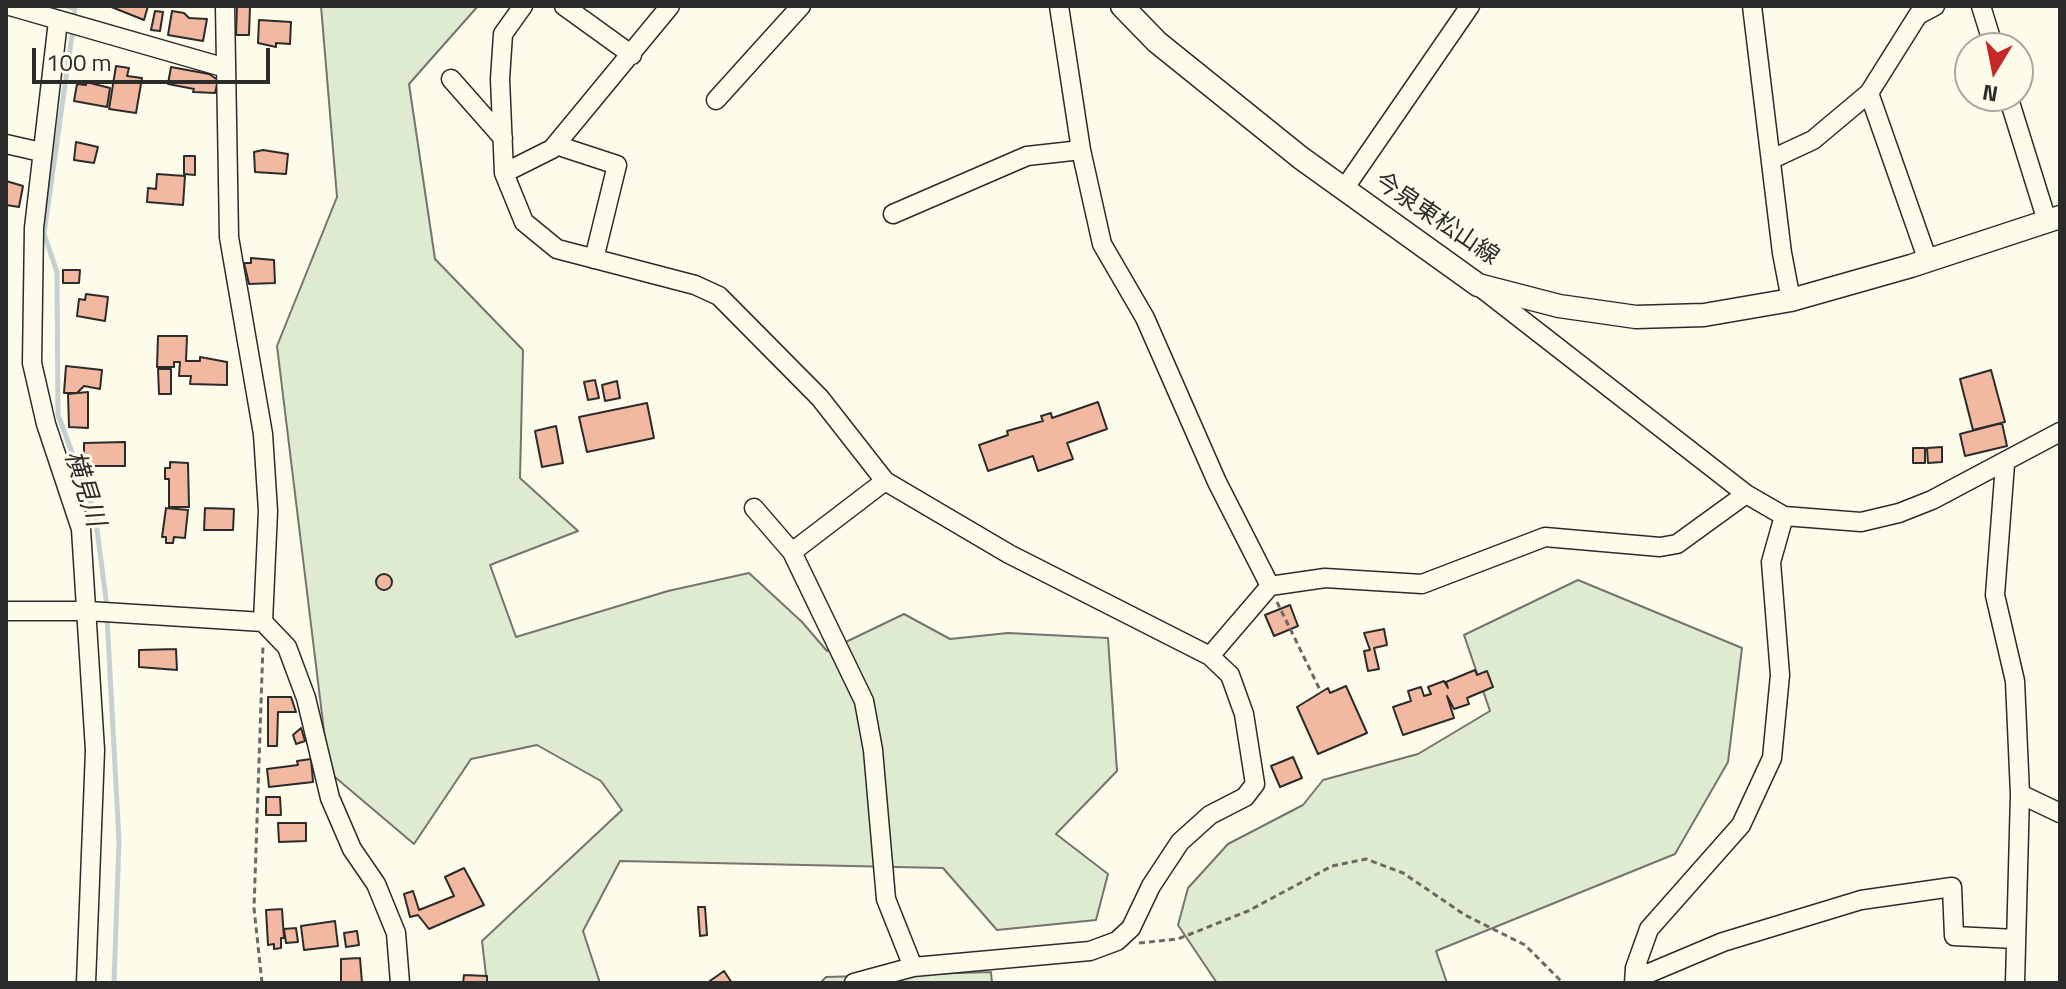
<!DOCTYPE html>
<meta charset="utf-8">
<style>
body{margin:0}
#map{position:relative;width:2066px;height:989px;overflow:hidden;background:#fdfbea;font-family:"Titillium Web",sans-serif}
canvas{display:block}
.frame{position:absolute;inset:0;border:8px solid #2b2b2b;pointer-events:none}
.north{position:absolute;left:1954px;top:32px;width:80px;height:80px;box-sizing:border-box;background:#fdfbea;border:2px solid #a9a89e;border-radius:50%;rotate:190deg;font-size:22px;font-weight:700;line-height:32px;text-align:center;color:#2b2b2b}
.north::after{content:'';display:block;margin:auto;width:28px;height:36px;background:#c62828;clip-path:polygon(50% 0,100% 100%,50% 72%,0 100%)}
.scale{position:absolute;left:32px;top:48px;width:238px;height:36px;box-sizing:border-box;border:4px solid #2b2b2b;border-top:0;padding-left:10px;font-size:24px;line-height:28px;white-space:nowrap;color:#2b2b2b;-webkit-text-stroke:6px #fdfbea;paint-order:stroke}
</style>
<div id="map">
<canvas width="2066" height="989"></canvas>
<div class="frame"></div>
<div class="north">N</div>
<div class="scale">100 m</div>
</div>
<script>
const g = document.querySelector('canvas').getContext('2d');
g.lineJoin = 'round';
function fillPath(path, color) {
  g.fillStyle = color;
  g.fill(path, 'evenodd');
}
function toPath(rows) {
  const path = new Path2D();
  for (const r of rows) {
    if (r.length === 3) {
      path.moveTo(r[0] + r[2], r[1]);
      path.arc(r[0], r[1], r[2], 0, 2 * Math.PI);
      continue;
    }
    path.moveTo(r[0], r[1]);
    for (let i = 2; i < r.length; i += 2) path.lineTo(r[i], r[i + 1]);
  }
  return path;
}
function stroke(path, color, width, dash) {
  g.strokeStyle = color;
  g.lineWidth = width;
  g.lineCap = dash ? 'butt' : 'round';
  g.setLineDash(dash || []);
  g.stroke(path);
}
function write(font, color, halo, rows, align = 'center') {
  g.font = font + ' "Titillium Web","Noto Sans JP",sans-serif';
  g.lineWidth = 6;
  g.setLineDash([]);
  g.textBaseline = 'middle';
  g.strokeStyle = halo;
  g.fillStyle = color;
  for (const [text, x, y, turn = 0] of rows) {
    g.save();
    g.translate(x, y);
    g.rotate((+turn || 0) * Math.PI / 180);
    g.textAlign = isNaN(turn) ? turn : align;
    if (halo) g.strokeText(text, 0, 0);
    g.fillText(text, 0, 0);
    g.restore();
  }
}
const green = toPath([
 [321,6,478,6,409,84,435,259,523,350,520,478,578,531,490,565,516,637,668,591,749,573,802,622,827,651,904,614,950,639,1008,633,1108,638,1117,771,1056,834,1108,874,1096,920,997,930,943,868,620,861,583,931,600,983,487,983,482,941,622,810,601,781,537,745,471,759,414,844,329,772,277,346,337,197,321,6],
 [1578,580,1742,648,1728,762,1675,854,1436,951,1447,983,1217,983,1178,925,1188,888,1228,844,1303,805,1323,780,1418,754,1490,711,1464,635,1578,580],
 [991,972,992,983,820,983,826,977,991,972]
]);
const stream = toPath([
 [66,6,75,9,74,18],
 [73,28,44,234,57,272,58,415,95,514,107,607],
 [107,617,119,841,114,983]
]);
const building = toPath([
 [109,6,148,6,144,20,109,6],
 [237,6,250,6,249,35,236,35,237,6],
 [155,11,163,12,160,31,151,30,155,11],
 [172,11,184,13,189,18,207,19,203,41,168,35,172,11],
 [259,20,291,22,290,44,276,43,276,47,258,43,259,20],
 [116,66,129,68,127,76,142,78,136,113,109,109,116,66],
 [171,67,209,74,218,80,215,93,193,92,194,89,168,84,171,67],
 [86,82,110,88,107,107,74,101,77,84,86,85,86,82],
 [76,142,98,147,94,163,74,160,76,142],
 [263,150,288,154,286,174,255,172,254,152,263,150],
 [184,156,195,156,195,175,184,174,184,156],
 [157,174,185,176,183,205,147,202,148,188,156,189,157,174],
 [6,181,23,186,19,207,6,205,6,181],
 [251,258,274,260,275,283,249,284,244,263,251,263,251,258],
 [63,270,80,270,79,283,63,283,63,270],
 [86,294,108,297,105,321,77,316,79,299,85,300,86,294],
 [158,336,187,336,186,361,200,361,200,357,227,362,227,385,190,384,191,376,179,376,180,362,174,362,174,367,157,367,158,336],
 [66,366,102,370,100,389,84,386,77,393,64,393,66,366],
 [158,369,171,369,171,394,159,394,158,369],
 [1991,370,2005,422,1973,430,1960,379,1991,370],
 [595,380,599,398,588,400,584,382,595,380],
 [617,381,620,398,605,401,602,385,617,381],
 [88,392,88,428,69,427,68,394,88,392],
 [1098,402,1107,429,1067,443,1073,459,1038,471,1033,456,988,471,979,445,1008,435,1007,431,1043,421,1041,416,1051,413,1052,418,1098,402],
 [647,403,654,438,587,452,579,417,647,403],
 [2002,423,2007,446,1965,456,1960,434,2002,423],
 [556,426,563,463,542,467,535,431,556,426],
 [125,442,125,466,84,466,84,443,125,442],
 [1942,447,1942,462,1928,463,1927,448,1942,447],
 [1913,448,1925,448,1925,463,1913,463,1913,448],
 [170,462,188,463,189,507,169,507,169,479,165,479,165,468,170,468,170,462],
 [166,508,188,510,185,538,174,537,173,543,166,543,166,537,162,537,166,508],
 [205,508,234,509,233,530,204,530,205,508],
 [384,582,8],
 [1290,605,1298,626,1274,636,1265,615,1290,605],
 [1384,629,1387,645,1374,648,1379,669,1368,671,1364,651,1370,650,1364,633,1384,629],
 [176,649,177,670,139,667,139,650,176,649],
 [1475,670,1477,675,1487,671,1493,687,1467,698,1469,704,1454,709,1447,696,1454,718,1403,735,1393,707,1411,701,1408,691,1421,687,1424,696,1431,694,1428,687,1444,681,1448,688,1446,682,1475,670],
 [1346,686,1367,733,1318,754,1297,707,1328,688,1330,693,1346,686],
 [268,697,291,697,296,712,278,712,277,746,268,746,268,697],
 [301,728,305,741,296,744,293,735,301,728],
 [1293,757,1302,778,1280,787,1271,766,1293,757],
 [311,759,313,782,269,787,267,769,298,765,297,761,311,759],
 [266,797,280,797,281,815,266,815,266,797],
 [278,823,306,823,306,841,279,842,278,823],
 [464,868,484,905,429,929,418,915,410,917,404,894,413,891,419,910,454,896,445,877,464,868],
 [698,907,705,907,707,935,700,936,698,907],
 [282,909,284,938,281,938,281,948,274,949,274,944,268,945,266,910,282,909],
 [335,921,338,946,304,950,301,926,335,921],
 [296,928,298,942,286,943,284,929,296,928],
 [357,931,359,945,346,947,344,933,357,931],
 [360,958,362,983,341,983,341,959,360,958],
 [724,971,732,983,707,983,724,971],
 [464,975,487,976,487,983,463,983,464,975]
]);
const path = toPath([
 [1277,602,1321,692],
 [1139,943,1178,939,1248,911,1332,866,1366,859,1403,873,1465,915,1525,945,1563,983],
 [262,983,254,908,263,645]
]);
const minor = toPath([
 [10,6,226,68],
 [225,6,229,237,263,434,268,511,263,622],
 [523,6,503,34,500,79,504,173,524,222,557,249,695,285,719,296,820,398,885,481,1009,554,1210,656,1230,675,1244,714,1255,784,1245,797,1210,815,1180,842,1151,886,1131,928,1117,941,1090,951,913,967,854,983],
 [564,6,632,55],
 [1059,6,1081,150,1102,244,1145,318,1217,482,1270,586],
 [1752,6,1782,253,1791,300],
 [1981,6,1994,48],
 [58,21,34,228,32,363,46,424,81,529,95,750,86,983],
 [451,79,503,138],
 [1869,93,1928,261],
 [2008,96,2047,221],
 [716,100,801,6],
 [6,144,41,152],
 [556,145,617,165,594,259],
 [1772,159,1813,140,1869,93,1918,15,1935,6],
 [504,173,552,149,670,6],
 [1344,189,1470,6],
 [893,214,1027,156,1081,150],
 [1480,287,1746,494,1784,516,1861,522,1899,513,1932,500,2060,432],
 [2005,464,1995,595,2015,681,2020,794,2015,983],
 [885,481,792,552,864,701,873,750,886,899,913,967],
 [754,508,792,552],
 [6,611,88,611,263,622,287,647,306,698,330,798,352,849,376,884,396,933,400,983],
 [1210,656,1270,586,1325,578,1422,584,1545,537,1660,547,1677,544,1746,494],
 [2020,794,2060,813],
 [1635,968,1647,974,1723,942,1861,900,1952,887,1954,936,2016,939],
 [1634,983,1635,968,1649,929,1741,825,1772,758,1780,675,1771,562,1784,516]
]);
const major = toPath([
 [1122,6,1157,42,1301,158,1478,285,1559,306,1636,317,1704,315,1791,300,1911,266,2060,217]
]);
const streetNames = [
 ["今泉東松山線",1436,220,34]
];
const waterNames = [
 ["横見川",83,489,72]
];
fillPath(green, '#deebd1');
stroke(green, '#74746e', 2);
stroke(stream, '#c7d0d0', 5);
fillPath(building, '#f2b8a0');
stroke(building, '#2b2b2b', 2);
stroke(minor, '#2b2b2b', 21);
stroke(major, '#2b2b2b', 25);
stroke(path, '#6a6964', 3, [6, 4]);
stroke(minor, '#fdfbea', 18);
stroke(major, '#fdfbea', 22);
write('24px', '#2b2b2b', '#fdfbea', streetNames);
write('italic 26px', '#2b2b2b', '#fdfbea', waterNames);
</script>
